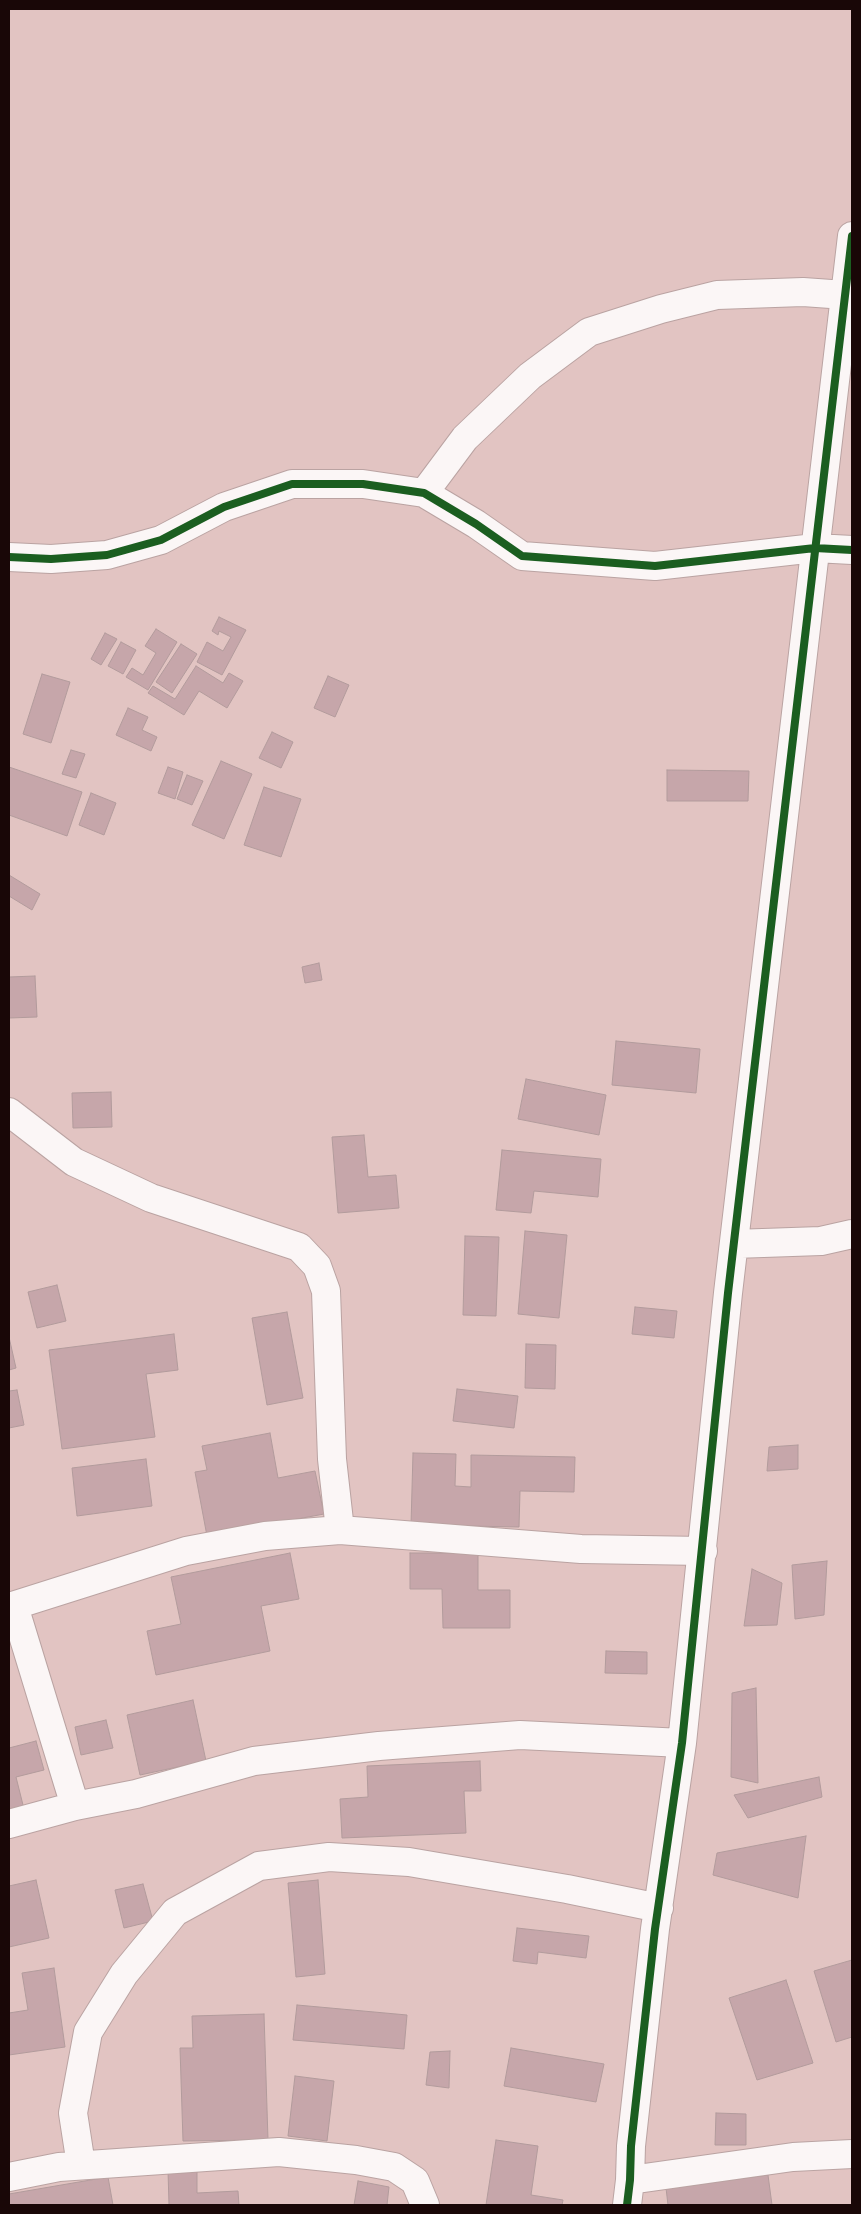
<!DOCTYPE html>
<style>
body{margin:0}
#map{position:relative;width:861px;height:2214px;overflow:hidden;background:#e2c4c2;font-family:Lora,serif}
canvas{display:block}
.frame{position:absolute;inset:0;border:10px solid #190707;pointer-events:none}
</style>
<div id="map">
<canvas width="861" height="2214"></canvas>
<div class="frame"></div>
</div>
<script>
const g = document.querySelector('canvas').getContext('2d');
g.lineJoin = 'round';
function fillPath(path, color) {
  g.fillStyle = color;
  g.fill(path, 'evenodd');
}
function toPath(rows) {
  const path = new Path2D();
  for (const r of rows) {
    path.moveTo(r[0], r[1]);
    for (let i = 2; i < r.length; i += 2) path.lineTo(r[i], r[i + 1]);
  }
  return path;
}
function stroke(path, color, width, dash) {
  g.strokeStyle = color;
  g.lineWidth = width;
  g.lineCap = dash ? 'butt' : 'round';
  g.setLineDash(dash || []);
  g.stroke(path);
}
const building = toPath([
 [219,617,246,630,222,675,197,662,207,642,223,651,231,637,219,631,218,635,212,631,219,617],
 [156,629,177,642,148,690,126,677,132,668,143,675,156,653,145,646,156,629],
 [105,633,117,639,101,665,91,659,105,633],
 [121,642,136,650,123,674,108,666,121,642],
 [181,644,197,654,172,693,156,682,181,644],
 [196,666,223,683,229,673,243,681,227,708,199,691,184,715,148,693,153,686,175,699,196,666],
 [42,674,70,682,51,743,23,734,42,674],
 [328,676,349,685,335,717,314,708,328,676],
 [128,708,148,717,142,730,157,737,151,751,116,735,128,708],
 [272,732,293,742,281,768,259,758,272,732],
 [71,750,85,754,76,778,62,774,71,750],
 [221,761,252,774,224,839,192,825,221,761],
 [9,767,82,792,67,836,9,815,9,767],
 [168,767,183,772,175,799,158,793,168,767],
 [667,770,749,771,748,801,667,801,667,770],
 [187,775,203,781,192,805,177,799,187,775],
 [264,787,301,799,281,857,244,845,264,787],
 [91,793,116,803,104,835,79,825,91,793],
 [9,875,40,894,32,910,9,896,9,875],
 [319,963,322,980,305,983,302,967,319,963],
 [35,976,37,1017,9,1018,9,977,35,976],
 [616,1041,700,1049,696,1093,612,1085,616,1041],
 [526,1079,606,1095,599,1135,518,1119,526,1079],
 [111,1092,112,1127,73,1128,72,1093,111,1092],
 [364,1135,368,1177,396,1175,399,1208,338,1213,332,1137,364,1135],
 [502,1150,601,1159,598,1197,534,1191,531,1213,496,1210,502,1150],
 [525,1231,567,1235,559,1318,518,1314,525,1231],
 [465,1236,499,1237,496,1316,463,1315,465,1236],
 [57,1285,66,1321,37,1328,28,1292,57,1285],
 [635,1307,677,1311,674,1338,632,1334,635,1307],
 [287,1312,303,1398,267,1405,252,1318,287,1312],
 [174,1334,178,1370,146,1374,155,1437,62,1449,49,1350,174,1334],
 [9,1337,16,1368,9,1370,9,1337],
 [526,1344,556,1345,555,1389,525,1388,526,1344],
 [457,1389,518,1396,514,1428,453,1421,457,1389],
 [17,1390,24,1425,9,1428,9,1391,17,1390],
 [270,1433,278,1478,315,1471,324,1514,207,1536,195,1472,207,1470,202,1446,270,1433],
 [798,1445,798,1469,767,1471,769,1447,798,1445],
 [413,1453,456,1454,455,1486,471,1487,471,1455,575,1457,574,1492,520,1491,519,1527,411,1525,413,1453],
 [146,1459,152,1506,77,1516,72,1468,146,1459],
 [290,1553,299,1599,261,1606,270,1651,156,1675,147,1631,181,1624,171,1577,290,1553],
 [410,1553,478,1553,478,1590,510,1590,510,1628,443,1628,442,1589,410,1589,410,1553],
 [827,1561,824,1615,795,1619,792,1565,827,1561],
 [752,1569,782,1583,777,1625,744,1626,752,1569],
 [606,1651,647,1652,647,1674,605,1673,606,1651],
 [756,1688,758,1783,731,1777,732,1693,756,1688],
 [193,1700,206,1761,140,1775,127,1715,193,1700],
 [106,1720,113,1748,81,1755,75,1727,106,1720],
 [36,1741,44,1770,16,1777,25,1813,9,1818,9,1748,36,1741],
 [480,1761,481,1791,464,1791,466,1833,342,1838,340,1799,368,1797,367,1766,480,1761],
 [819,1777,822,1797,748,1818,734,1795,819,1777],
 [806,1836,798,1898,713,1875,717,1853,806,1836],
 [36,1880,49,1938,9,1947,9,1886,36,1880],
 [318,1880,325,1974,296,1977,288,1883,318,1880],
 [143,1884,153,1921,124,1928,115,1890,143,1884],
 [517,1928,589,1936,586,1958,538,1952,537,1964,513,1961,517,1928],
 [852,1960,852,2037,836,2042,814,1971,852,1960],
 [54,1968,65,2047,9,2055,9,2013,28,2010,22,1973,54,1968],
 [786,1980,813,2063,757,2080,729,1998,786,1980],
 [297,2005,407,2015,404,2049,293,2040,297,2005],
 [264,2014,268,2140,183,2141,180,2048,193,2048,192,2016,264,2014],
 [511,2048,604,2064,596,2102,504,2086,511,2048],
 [450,2051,449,2088,426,2085,430,2052,450,2051],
 [295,2076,334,2081,327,2141,288,2136,295,2076],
 [716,2113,746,2114,746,2145,715,2145,716,2113],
 [496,2140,538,2146,531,2195,563,2200,562,2205,486,2205,496,2140],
 [197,2169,197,2193,238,2191,239,2205,169,2205,168,2170,197,2169],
 [768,2175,772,2205,668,2205,666,2188,768,2175],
 [108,2177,113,2205,9,2205,9,2194,108,2177],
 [358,2181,389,2187,387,2205,354,2205,358,2181]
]);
const minor = toPath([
 [424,493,465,438,530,376,589,332,661,309,717,295,803,292,845,295],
 [9,557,51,559,107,555,161,540,224,507,292,484,363,484,424,493,476,524,522,556,655,566,815,548,852,550],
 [9,1112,74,1162,151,1198,299,1247,317,1266,326,1291,332,1459,340,1530],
 [734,1244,821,1241,852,1234],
 [14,1606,75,1806],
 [9,1607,186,1551,265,1536,340,1530,581,1549,703,1551],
 [9,1824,75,1806,136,1794,254,1761,379,1746,520,1735,682,1743],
 [81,2165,73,2113,88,2032,124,1974,175,1912,259,1866,329,1857,409,1862,567,1889,659,1908],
 [9,2177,59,2167,279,2152,356,2160,394,2167,415,2181,425,2205],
 [630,2180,793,2157,852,2154],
 [627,2205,630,2180,631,2146,655,1929,682,1743,728,1293,852,236]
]);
const cycleway = toPath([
 [9,557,51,559,107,555,161,540,224,507,292,484,363,484,424,493,476,524,522,556,655,566,815,548,852,550],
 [627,2205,630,2180,631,2146,655,1929,682,1743,728,1293,852,236]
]);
fillPath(building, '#c6a6aa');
stroke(building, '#b29b9c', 1);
stroke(minor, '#baa3a2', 30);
stroke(minor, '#fbf6f6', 28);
stroke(cycleway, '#1b5e20', 8);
</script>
